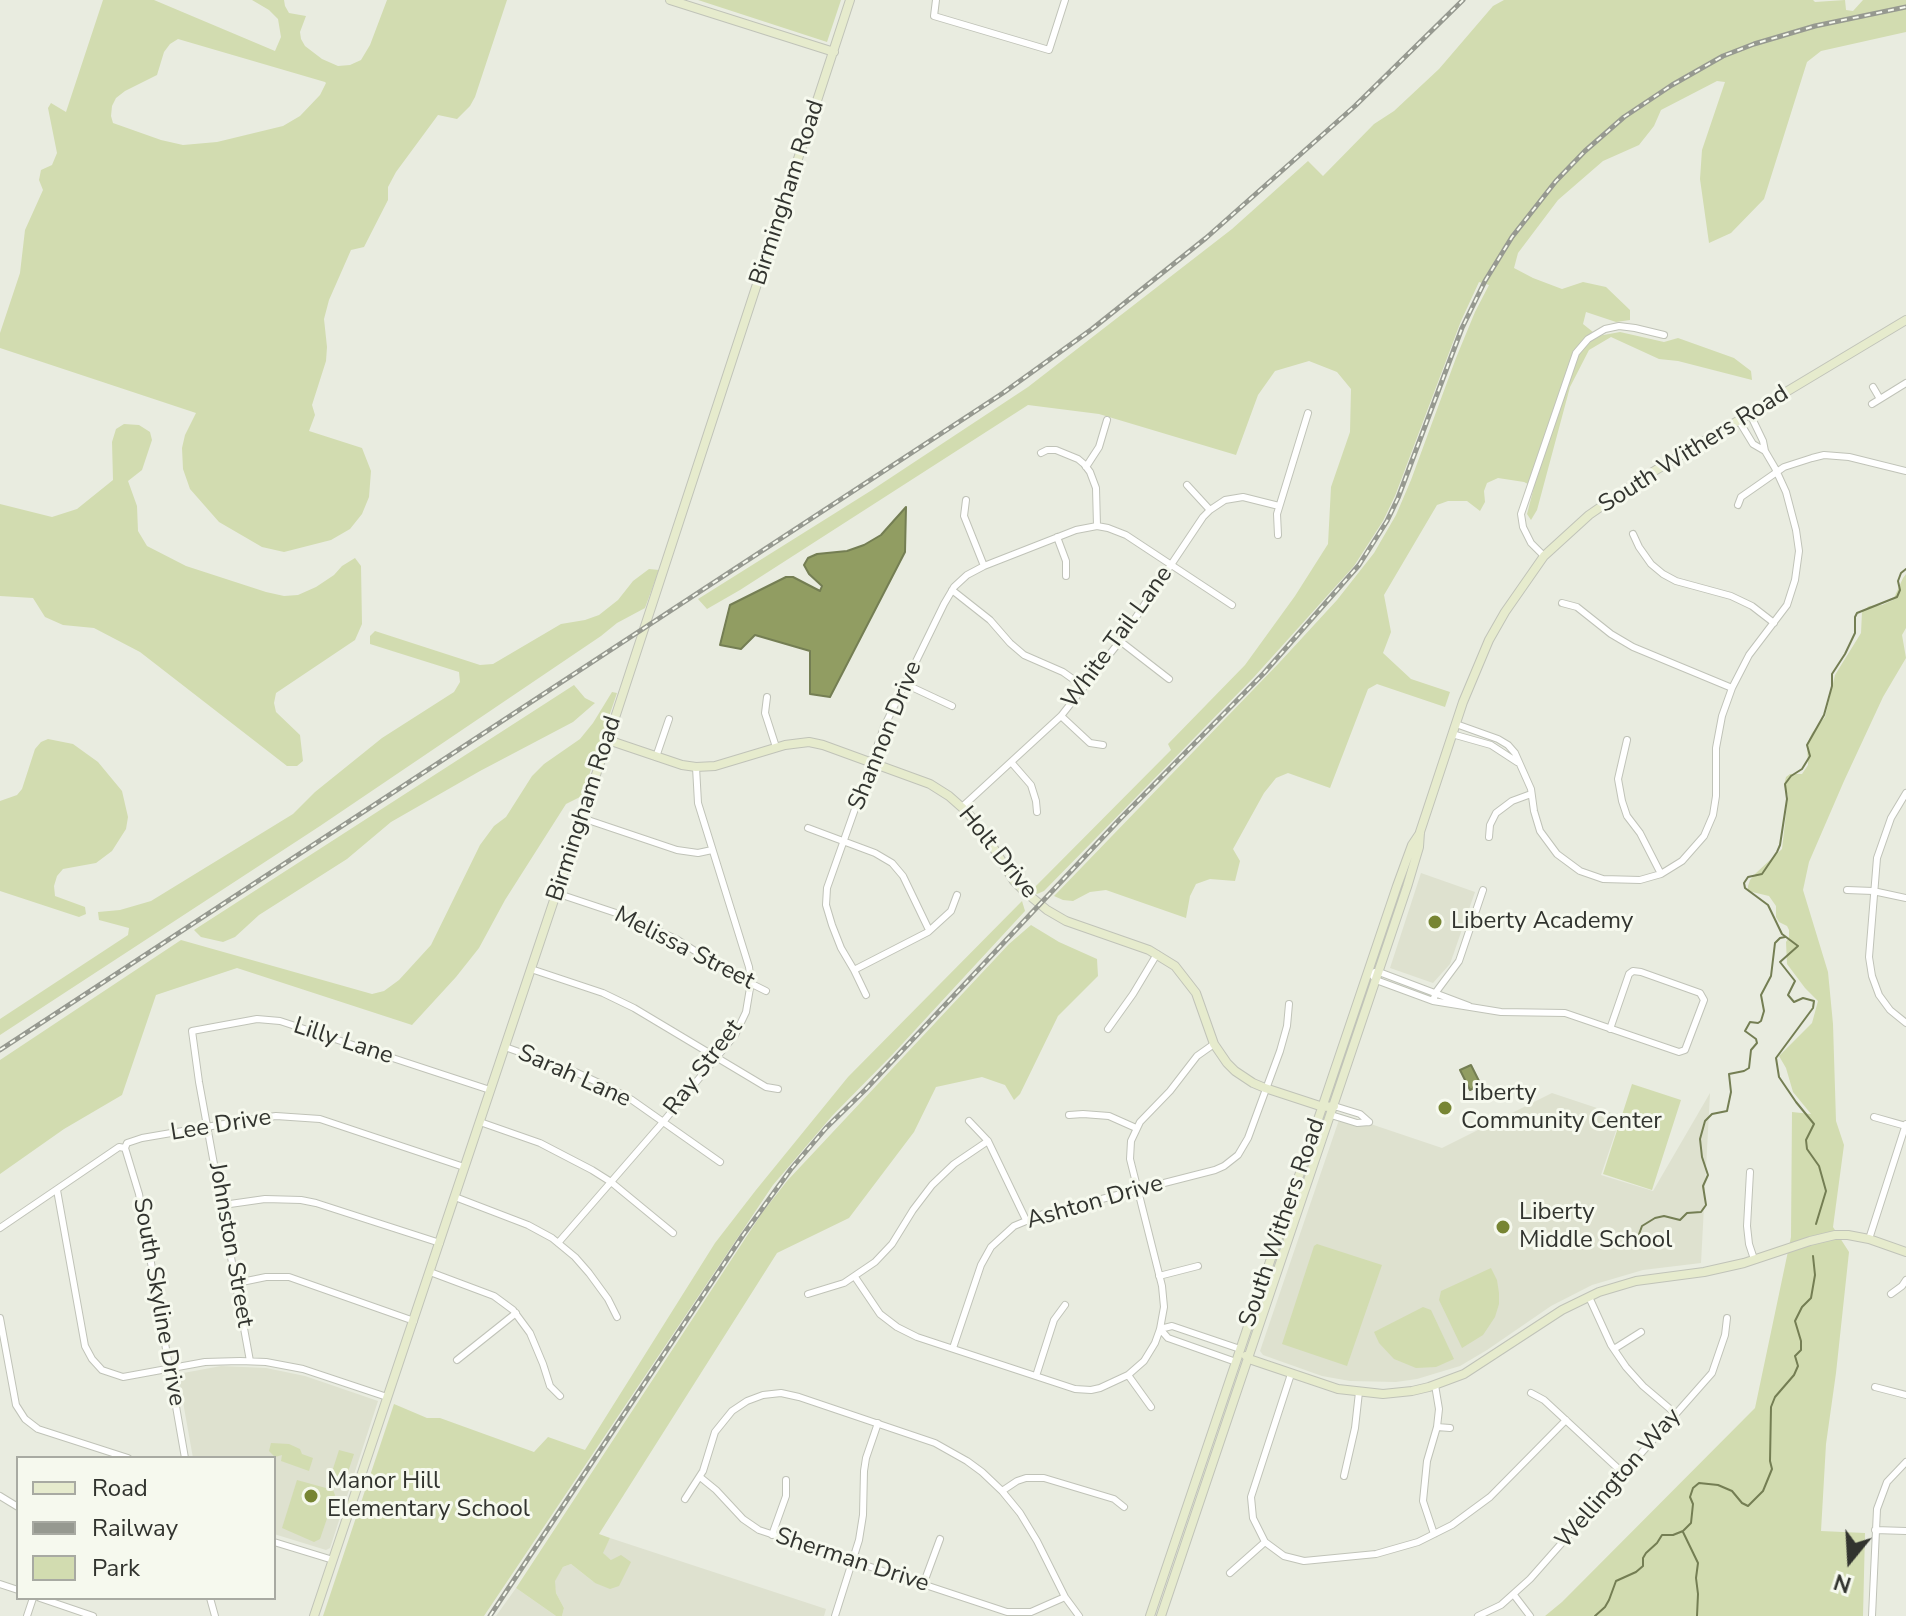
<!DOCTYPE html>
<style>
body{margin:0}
#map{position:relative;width:1906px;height:1616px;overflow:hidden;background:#e9ece0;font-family:"Nunito Sans",sans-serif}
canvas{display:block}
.legend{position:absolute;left:16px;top:1456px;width:260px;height:144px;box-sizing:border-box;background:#f6f9ee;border:2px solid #a8aaa2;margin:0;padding:10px 14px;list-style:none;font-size:24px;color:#32342f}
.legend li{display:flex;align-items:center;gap:16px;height:40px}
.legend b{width:40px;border:2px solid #a8aaa2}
.north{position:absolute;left:1810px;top:1520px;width:80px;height:80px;-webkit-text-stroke:6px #f6f9ee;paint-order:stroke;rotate:198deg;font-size:22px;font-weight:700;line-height:32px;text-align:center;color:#32342f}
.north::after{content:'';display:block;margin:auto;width:28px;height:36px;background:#32342f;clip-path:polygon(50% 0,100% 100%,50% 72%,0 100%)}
</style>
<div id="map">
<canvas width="1906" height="1616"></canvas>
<ul class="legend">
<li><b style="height:10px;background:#e6ebcd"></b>Road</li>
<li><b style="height:10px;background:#969990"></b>Railway</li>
<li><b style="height:22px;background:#d2dcb0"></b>Park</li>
</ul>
<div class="north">N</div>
</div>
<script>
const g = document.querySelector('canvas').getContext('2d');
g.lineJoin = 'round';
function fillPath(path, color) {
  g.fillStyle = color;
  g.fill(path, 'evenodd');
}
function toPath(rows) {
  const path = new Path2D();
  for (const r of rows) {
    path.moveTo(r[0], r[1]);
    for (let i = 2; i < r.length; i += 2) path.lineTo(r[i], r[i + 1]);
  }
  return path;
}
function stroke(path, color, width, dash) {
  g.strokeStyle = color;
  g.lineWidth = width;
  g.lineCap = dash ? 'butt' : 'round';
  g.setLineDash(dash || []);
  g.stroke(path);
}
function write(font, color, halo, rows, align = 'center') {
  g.font = font + ' "Nunito Sans",sans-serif';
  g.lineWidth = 6;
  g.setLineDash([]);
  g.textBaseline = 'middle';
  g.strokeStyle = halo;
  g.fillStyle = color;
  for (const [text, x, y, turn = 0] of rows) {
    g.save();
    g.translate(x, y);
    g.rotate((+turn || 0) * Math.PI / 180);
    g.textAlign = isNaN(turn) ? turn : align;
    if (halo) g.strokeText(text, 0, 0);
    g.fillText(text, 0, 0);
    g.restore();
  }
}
const built = toPath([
 [1421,873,1475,892,1450,964,1433,983,1390,968],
 [1552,1093,1621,1116,1601,1175,1653,1191,1710,1093,1701,1263,1643,1270,1592,1285,1551,1306,1487,1350,1460,1366,1417,1379,1396,1382,1350,1381,1322,1376,1263,1355,1260,1351,1341,1114,1442,1148],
 [221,1366,266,1368,305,1376,378,1401,330,1548,326,1550,274,1534,274,1458,193,1458,178,1374],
 [610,1538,826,1609,824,1616,562,1616,564,1608,556,1593,554,1581,563,1567,571,1564,595,1583,611,1560,602,1553],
 [516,1588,556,1616,496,1616]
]);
const green = toPath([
 [103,0,154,0,275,51,281,37,278,19,269,10,252,0,284,0,285,6,289,13,306,16,300,32,301,39,305,46,322,59,338,66,350,65,361,60,370,45,387,0,507,0,475,97,470,106,457,119,438,115,396,172,388,187,388,200,364,247,351,250,329,300,324,319,327,347,326,361,312,405,315,415,309,431,362,448,371,471,369,497,362,514,350,529,331,540,284,552,262,547,219,522,190,489,183,469,182,448,185,435,196,413,0,348,0,333,20,273,25,230,43,190,39,180,41,170,52,165,57,153,48,108,51,103,66,112],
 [178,39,325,82,326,83,320,95,300,116,283,126,217,142,183,145,161,140,113,123,111,116,112,106,116,98,125,91,157,75,164,52,170,44],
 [698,0,841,0,827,42],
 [1504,0,1813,0,1815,2,1845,0,1846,10,1853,11,1863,0,1906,0,1906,32,1821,51,1807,62,1764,199,1731,233,1709,243,1700,179,1702,150,1725,82,1717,81,1661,110,1654,126,1639,145,1603,161,1558,200,1518,253,1514,268,1533,278,1562,289,1583,282,1606,287,1630,310,1630,320,1616,322,1586,312,1583,324,1598,336,1620,332,1664,342,1678,338,1734,358,1751,371,1752,380,1678,361,1659,359,1611,337,1589,350,1570,387,1537,510,1531,520,1527,514,1534,487,1524,482,1498,478,1487,483,1484,491,1485,502,1480,511,1467,501,1448,501,1437,505,1384,595,1391,632,1383,653,1411,679,1450,692,1445,707,1377,684,1368,689,1330,788,1288,773,1276,778,1264,793,1233,849,1240,861,1235,881,1210,879,1196,884,1190,896,1186,918,1106,890,1090,892,1073,901,1063,900,1054,896,1279,663,1337,600,1374,553,1396,515,1411,480,1456,358,1475,312,1489,285,1479,282,1461,321,1395,496,1383,521,1354,566,1254,677,1044,891,1037,894,1032,890,1171,750,1168,744,1245,665,1295,596,1328,544,1331,487,1350,432,1351,389,1337,372,1309,361,1275,371,1258,395,1236,455,1099,414,1028,405,740,590,707,609,698,599,872,490,1028,387,1232,229,1308,161,1323,176,1374,124,1394,111,1439,69,1493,6],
 [124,424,139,425,150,432,152,440,142,470,128,481,137,506,138,531,147,546,186,566,266,592,284,596,298,595,316,587,334,575,342,566,355,558,361,566,362,624,355,640,276,693,274,703,276,712,300,735,303,761,297,766,287,766,140,652,94,628,63,625,45,617,33,598,0,596,0,504,52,517,77,509,113,480,112,442,116,429],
 [649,569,659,570,645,608,617,623,601,636,320,826,0,1035,0,1019,128,935,129,928,99,920,98,912,120,910,151,901,293,814,315,792,382,738,454,692,460,682,459,672,370,644,370,636,375,631,480,665,493,664,561,624,585,620,599,615,618,600,633,581],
 [1906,574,1906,628,1902,635,1906,658,1883,697,1844,781,1809,862,1803,890,1828,972,1833,1024,1836,1121,1844,1145,1833,1227,1849,1252,1836,1373,1826,1444,1821,1531,1865,1533,1863,1616,1545,1616,1562,1602,1755,1408,1791,1237,1792,1112,1811,1114,1793,1092,1786,1068,1779,1056,1812,1023,1818,1001,1805,988,1787,964,1786,942,1789,937,1789,930,1787,926,1779,922,1776,917,1776,906,1769,896,1748,891,1748,886,1750,880,1756,873,1782,849,1788,796,1784,785,1786,777,1790,774,1802,774,1808,765,1807,744,1812,733,1825,717,1835,675,1861,633,1862,612,1869,606,1882,605,1893,600,1903,578],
 [574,685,585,698,595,703,573,722,480,771,391,822,347,859,259,915,235,937,223,942,201,937,194,930],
 [612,692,617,693,582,796,566,804,505,900,479,948,456,977,412,1025,237,968,156,995,122,1095,64,1129,0,1174,0,1060,181,940,372,994,384,991,399,980,431,945,480,845,494,826,506,817,532,776,544,764,580,739,593,723],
 [48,739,73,744,98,762,122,791,128,817,126,829,112,851,96,863,63,869,57,876,54,886,55,896,85,907,86,914,79,917,0,891,0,801,17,795,22,789,35,749,41,742],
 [1022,901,1025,911,892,1055,832,1116,773,1185,484,1616,323,1616,394,1404,427,1418,440,1418,534,1452,548,1437,585,1450,715,1243,756,1190,848,1077],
 [1031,925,1059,942,1097,959,1098,976,1058,1016,1020,1094,1014,1100,1005,1085,982,1077,936,1087,914,1132,849,1218,777,1253,599,1534,610,1538,603,1553,611,1560,621,1555,631,1562,619,1586,610,1589,595,1583,571,1564,563,1567,555,1581,556,1593,564,1608,562,1616,556,1616,516,1588,762,1213,787,1181,1009,944],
 [1632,1084,1681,1100,1652,1190,1603,1174],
 [1317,1244,1382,1265,1347,1366,1282,1344,1314,1246],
 [1491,1268,1497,1280,1499,1293,1499,1304,1495,1317,1483,1335,1462,1348,1439,1300,1441,1291],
 [1423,1307,1431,1310,1454,1359,1436,1367,1416,1368,1394,1359,1379,1343,1374,1332],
 [271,1443,289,1444,300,1449,302,1454,313,1458,309,1471,281,1461,282,1455,275,1457,269,1451],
 [339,1450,354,1454,344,1484,330,1478],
 [297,1480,333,1490,335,1495,320,1539,314,1542,282,1528]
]);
const water = toPath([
 [906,507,905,552,830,697,810,694,810,651,755,635,741,649,720,645,730,605,786,577,793,577,820,591,822,586,809,574,804,565,808,558,817,554,847,551,864,545,881,535,906,507],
 [1471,1065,1481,1085,1470,1090,1460,1070,1471,1065]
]);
const stream = toPath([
 [1816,1224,1826,1191,1819,1166,1807,1149,1806,1140,1814,1124,1796,1102,1779,1077,1776,1058,1813,1008,1814,1001,1803,998,1794,1002,1788,995,1795,981,1780,962,1798,946,1782,934,1768,905,1745,888,1744,883,1748,877,1762,874,1777,852,1780,845,1787,799,1785,784,1791,776,1802,769,1810,756,1807,745,1824,715,1832,686,1832,674,1845,654,1855,633,1855,617,1857,613,1897,597,1900,590,1898,581,1901,573,1906,569],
 [1634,1239,1638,1237,1642,1226,1655,1218,1664,1216,1680,1220,1687,1213,1701,1212,1706,1205,1703,1186,1708,1175,1702,1157,1700,1139,1705,1121,1712,1114,1727,1111,1731,1092,1729,1074,1744,1071,1749,1068,1751,1050,1757,1043,1756,1039,1745,1031,1750,1022,1758,1023,1761,1021,1764,1011,1761,995,1771,976,1775,943,1780,938,1785,937],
 [1683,1532,1698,1563,1696,1578,1698,1594,1697,1616],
 [1595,1616,1605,1607,1609,1600,1616,1581,1636,1572,1643,1566,1643,1558,1646,1553,1657,1543,1662,1535,1673,1535,1683,1531,1691,1523,1693,1504,1690,1497,1693,1488,1699,1483,1718,1485,1732,1491,1742,1503,1748,1506,1763,1491,1772,1469,1770,1461,1771,1407,1775,1397,1794,1375,1798,1366,1795,1356,1801,1350,1801,1341,1795,1321,1802,1307,1811,1298,1815,1275,1813,1256]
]);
const street = toPath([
 [936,0,934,16,1049,50,1065,0],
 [1873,387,1880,399],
 [1872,404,1906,383],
 [1739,421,1753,444,1765,451,1763,441,1750,414],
 [1041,453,1047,450,1056,450,1078,459,1084,464,1090,472,1096,488,1097,526],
 [1086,467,1099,447,1107,420],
 [1187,485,1210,510],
 [966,500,964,516,984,566],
 [1738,505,1741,497,1784,467,1812,458,1824,455,1849,457,1906,471],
 [1633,534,1639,547,1651,564,1663,574,1676,581,1731,596,1752,606,1774,623],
 [1278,535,1277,514,1308,413],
 [1057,537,1066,561,1066,576],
 [1544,556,1531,543,1523,527,1521,514,1576,353,1588,339,1605,329,1619,326,1635,328,1664,335],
 [952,590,990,620,1010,643,1024,655,1063,672,1084,687],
 [1562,603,1577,607,1611,634,1633,647,1732,688],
 [1120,641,1169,679],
 [905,684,952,706],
 [767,697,765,713,776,747],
 [1061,716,1090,743,1103,745],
 [1456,724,1498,739,1508,745,1515,753,1531,789,1534,811,1540,831,1557,854,1580,871,1603,879,1640,880,1661,874,1682,861,1704,836,1713,815,1716,796,1716,748,1722,716,1732,688,1749,655,1787,605,1795,580,1799,551,1796,530,1786,492,1775,468,1765,451],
 [1452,734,1491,745,1517,762],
 [1627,740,1618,779,1622,801,1627,816,1640,833,1661,874],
 [656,757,669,719],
 [1011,762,1031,785,1036,801,1037,812],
 [1906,793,1891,818,1877,858,1869,957,1872,976,1879,995,1890,1010,1906,1023],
 [962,807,1061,716,1120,641,1203,517,1210,510,1225,500,1243,497,1279,506],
 [582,818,677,850,698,853,712,850],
 [808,828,875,853,892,863,903,876,929,930],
 [1489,837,1490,825,1496,813,1512,801,1531,794],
 [1847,890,1873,891,1906,898],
 [556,893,634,919,676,939,730,973,766,991],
 [531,969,603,993,634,1008,766,1087,778,1089],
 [854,970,928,932,951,911,957,895],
 [1369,971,1376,980,1433,1001,1501,1012,1565,1013,1679,1052,1685,1050,1704,1000,1700,993,1641,972,1633,971,1629,974,1610,1029],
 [1375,972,1379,972,1469,1006],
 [866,995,854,970,841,948,832,925,826,905,827,888,884,727,944,604,954,587,967,575,984,566,1076,530,1097,526,1108,528,1126,535,1232,605],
 [1433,1001,1436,992,1459,961,1483,890],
 [1108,1029,1133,994,1157,954],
 [505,1047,573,1071,612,1089,632,1100,720,1162],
 [1334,1106,1360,1114,1369,1122],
 [1069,1115,1083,1114,1109,1116,1136,1128],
 [1331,1115,1357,1123,1369,1122],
 [1874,1117,1906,1126],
 [969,1121,988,1141,1026,1220],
 [480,1122,540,1143,592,1170,611,1182,673,1233],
 [125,1148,139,1194,185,1458],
 [1750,1172,1747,1226,1749,1244,1754,1259],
 [57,1190,85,1346,92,1359,102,1370,123,1377,205,1362,240,1361,266,1362,303,1369,387,1397],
 [455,1197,528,1225,552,1238,575,1257,589,1273,608,1299,617,1317],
 [223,1205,265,1199,301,1200,316,1203,440,1243],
 [0,1228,119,1147,125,1148,127,1143,142,1138,253,1119,276,1116,320,1119,464,1167],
 [1869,1239,1906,1124],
 [558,1243,663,1122,735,1035,746,1012,751,982,749,967,698,803,696,767],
 [430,1272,494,1296,513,1310,530,1333,543,1364,550,1386,560,1396],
 [1159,1276,1198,1266],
 [855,1277,880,1314,897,1327,917,1337,1075,1389,1091,1390,1100,1388,1128,1375,1144,1361,1155,1343,1160,1329,1164,1307,1162,1286,1130,1159,1131,1141,1140,1122,1170,1091,1197,1056,1214,1044],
 [237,1283,266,1277,289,1277,414,1321],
 [808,1294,844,1283,875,1262,892,1244,913,1210,932,1185,954,1164,988,1141],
 [1891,1294,1902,1286,1906,1280],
 [1589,1297,1611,1345,1626,1367,1643,1386,1676,1414],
 [0,1318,16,1405,25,1419,38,1429,128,1458],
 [953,1348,981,1265,991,1247,1014,1226,1043,1214,1215,1170,1224,1166,1238,1155,1248,1138,1280,1051,1287,1026,1289,1004],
 [1614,1349,1641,1332],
 [457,1360,516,1313],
 [250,1361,199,1082,192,1031,257,1019,280,1021,490,1090],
 [1236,1362,1168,1338,1160,1329,1172,1326,1240,1349],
 [1291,1374,1251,1497,1253,1518,1265,1542,1284,1556,1304,1561,1376,1554,1418,1542,1452,1525,1490,1497,1566,1420],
 [1128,1375,1151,1407],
 [1036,1376,1054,1320,1065,1305],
 [1875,1387,1906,1395],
 [1531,1393,1544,1400,1624,1474],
 [1437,1427,1450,1428],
 [1344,1476,1355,1428,1359,1392],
 [700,1477,716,1490,743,1519,759,1530,1007,1612,1031,1612,1065,1597],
 [1002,1491,1017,1481,1026,1478,1044,1478,1114,1499,1124,1507],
 [0,1496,18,1507],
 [685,1499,703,1471,715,1432,732,1411,747,1401,763,1395,781,1393,799,1397,935,1443,967,1461,982,1472,1002,1491,1020,1513,1037,1541,1065,1597,1079,1616],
 [1875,1530,1906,1531],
 [1434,1534,1423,1501,1427,1461,1437,1427,1439,1409,1435,1385],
 [772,1535,786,1496,786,1480],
 [274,1542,333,1560],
 [1230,1573,1265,1542],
 [0,1584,18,1590],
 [923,1585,940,1539],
 [1514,1595,1530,1616],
 [40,1598,93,1616],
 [210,1598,215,1616],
 [27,1616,33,1598],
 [835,1616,859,1540,863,1515,864,1471,866,1458,878,1423],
 [1478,1616,1501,1605,1530,1579,1712,1373,1725,1335,1727,1318],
 [1872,1616,1877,1509,1887,1482,1906,1462]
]);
const secondary = toPath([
 [670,0,834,52],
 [608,740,682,765,696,767,715,766,785,745,809,742,823,745,930,784,949,796,966,811,985,834,1014,881,1024,891,1047,910,1066,921,1149,950,1175,966,1196,993,1214,1044,1227,1063,1235,1071,1253,1083,1265,1088,1323,1107,1334,1106],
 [1246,1356,1249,1359,1338,1389,1383,1394,1412,1391,1429,1387,1464,1374,1562,1310,1599,1292,1636,1281,1704,1272,1744,1263,1810,1241,1835,1235,1848,1235,1869,1239,1906,1252],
 [314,1616,610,733,850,0],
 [1150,1616,1397,886,1412,845,1420,833],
 [1161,1616,1407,887,1419,847,1420,832,1463,702,1489,640,1505,612,1544,556,1589,515,1641,479,1906,320]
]);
const rail = toPath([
 [0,1050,1003,393,1092,329,1206,238,1355,106,1463,0],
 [490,1616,743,1235,791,1169,826,1128,865,1090,1121,818,1264,673,1359,565,1387,521,1398,498,1462,328,1485,281,1512,237,1556,181,1585,151,1624,117,1672,85,1723,56,1754,44,1815,26,1906,7]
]);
const markers = [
 [1435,922,8,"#778533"],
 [1445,1108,8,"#778533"],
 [1503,1227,8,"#778533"],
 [311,1496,8,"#778533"]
];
const streetNames = [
 ["Birmingham Road",788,193,-72],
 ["South Withers Road",1694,450,-32],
 ["White Tail Lane",1118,638,-54],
 ["Shannon Drive",886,736,-68],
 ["Birmingham Road",585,809,-72],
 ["Holt Drive",997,853,51],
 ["Melissa Street",684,949,27],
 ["Lilly Lane",343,1042,18],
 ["Ray Street",704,1068,-53],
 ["Sarah Lane",574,1077,24],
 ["Lee Drive",221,1126,-9],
 ["Ashton Drive",1095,1203,-16],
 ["South Withers Road",1283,1223,-71],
 ["Johnston Street",230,1245,80],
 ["South Skyline Drive",158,1302,80],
 ["Wellington Way",1619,1479,-49],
 ["Sherman Drive",852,1561,18]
];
const poiNames = [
 ["Liberty Academy",1451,922],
 ["Liberty",1461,1094],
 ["Community Center",1461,1122],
 ["Liberty",1519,1213],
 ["Middle School",1519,1241],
 ["Manor Hill",327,1482],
 ["Elementary School",327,1510]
];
fillPath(built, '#dee1cf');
fillPath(green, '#d2dcb0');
fillPath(water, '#919d62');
stroke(water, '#747e53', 2);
stroke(stream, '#747e53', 2);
stroke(street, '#c0c3b8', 8);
stroke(secondary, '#c0c3b8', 10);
stroke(street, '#fff', 6);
stroke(secondary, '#e6ebcd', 8);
stroke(rail, '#969990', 5);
stroke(rail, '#f6f9ee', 2, [6]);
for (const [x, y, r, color] of markers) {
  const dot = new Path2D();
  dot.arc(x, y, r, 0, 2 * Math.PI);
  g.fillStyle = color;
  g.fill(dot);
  stroke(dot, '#f6f9ee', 3);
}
write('24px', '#32342f', '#f6f9ee', streetNames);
write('24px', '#32342f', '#f6f9ee', poiNames, 'left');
</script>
